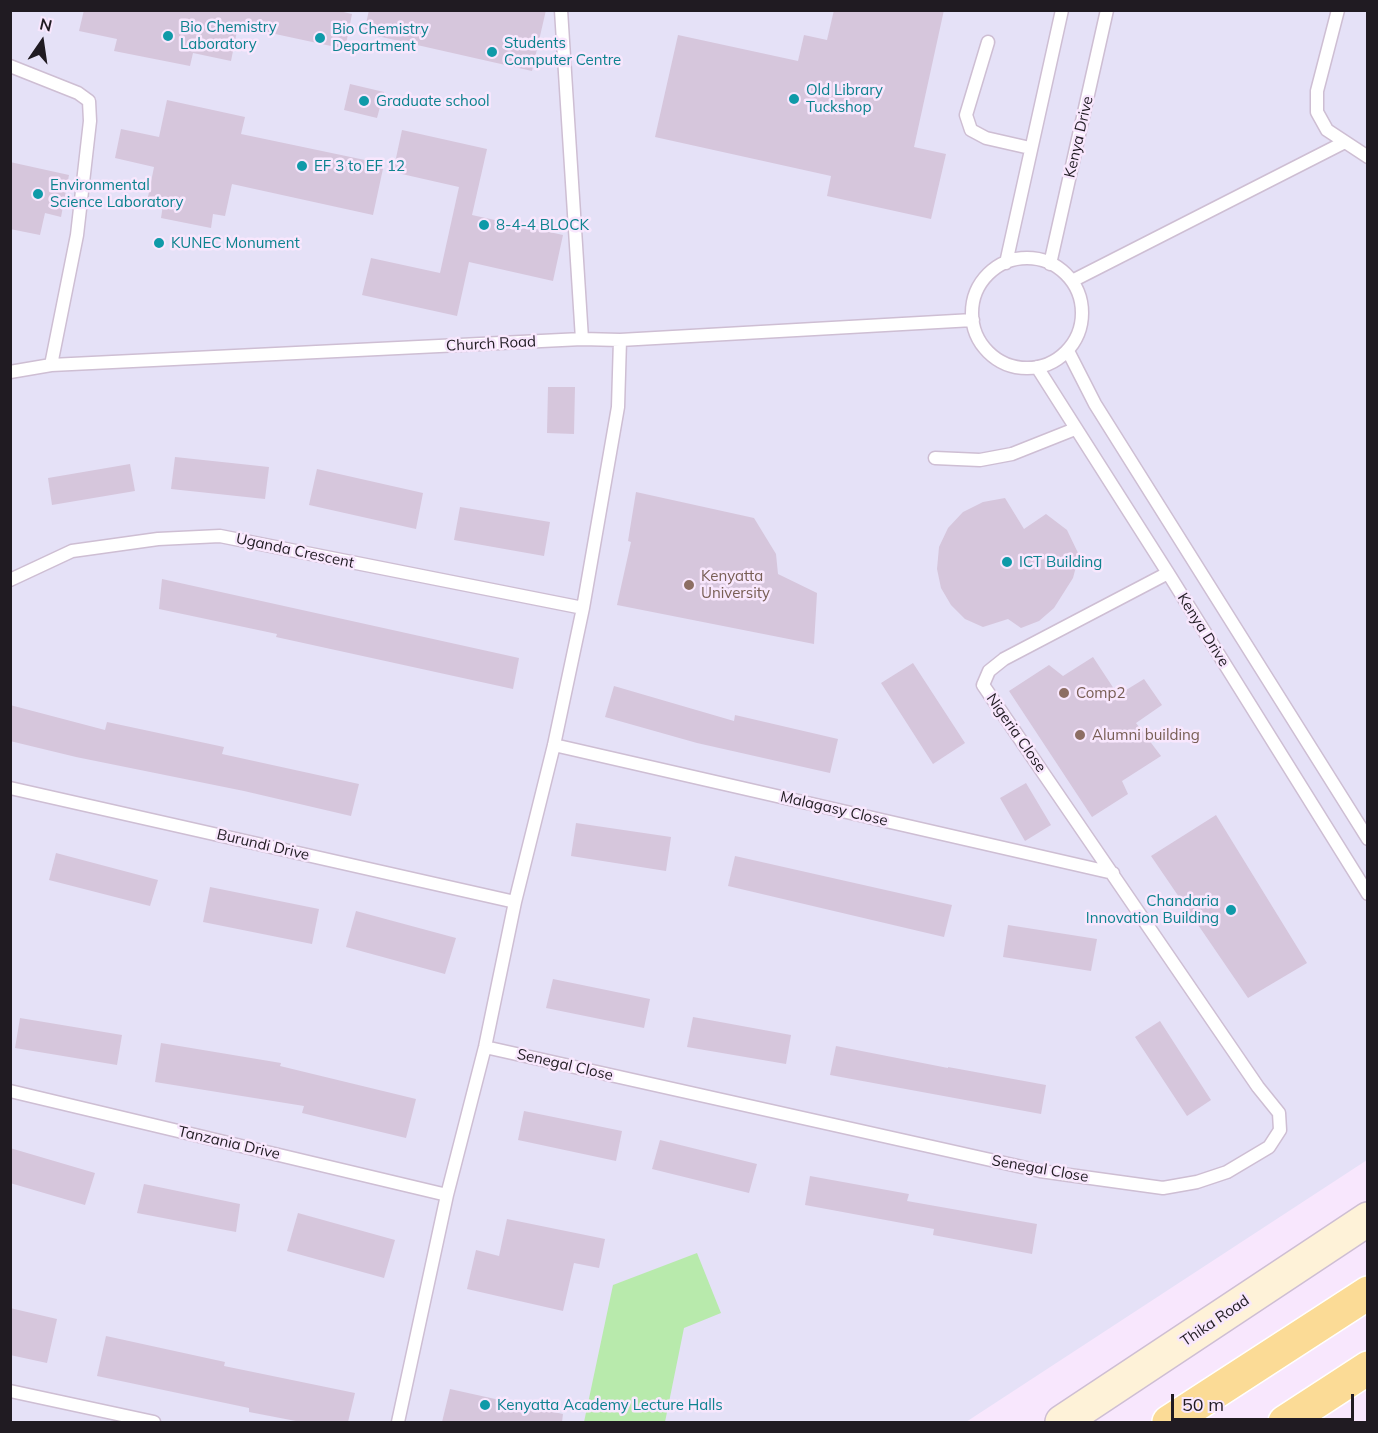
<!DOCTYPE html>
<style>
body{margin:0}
#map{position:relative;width:1378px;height:1433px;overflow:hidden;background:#f8e7fd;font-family:Mulish,sans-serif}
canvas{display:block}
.frame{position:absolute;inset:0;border:12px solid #201b22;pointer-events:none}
.north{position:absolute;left:12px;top:12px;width:60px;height:60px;-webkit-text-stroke:4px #f8e7fd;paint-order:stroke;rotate:13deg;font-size:16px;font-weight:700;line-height:24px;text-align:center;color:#201b22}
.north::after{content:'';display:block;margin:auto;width:21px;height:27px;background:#201b22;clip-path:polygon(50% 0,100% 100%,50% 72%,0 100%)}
.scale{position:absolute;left:1171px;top:1394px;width:183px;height:27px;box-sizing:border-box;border:3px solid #201b22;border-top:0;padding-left:8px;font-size:18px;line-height:21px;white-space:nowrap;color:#201b22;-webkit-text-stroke:4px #f8e7fd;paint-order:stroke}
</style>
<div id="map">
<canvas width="1378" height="1433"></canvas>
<div class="frame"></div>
<div class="north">N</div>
<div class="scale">50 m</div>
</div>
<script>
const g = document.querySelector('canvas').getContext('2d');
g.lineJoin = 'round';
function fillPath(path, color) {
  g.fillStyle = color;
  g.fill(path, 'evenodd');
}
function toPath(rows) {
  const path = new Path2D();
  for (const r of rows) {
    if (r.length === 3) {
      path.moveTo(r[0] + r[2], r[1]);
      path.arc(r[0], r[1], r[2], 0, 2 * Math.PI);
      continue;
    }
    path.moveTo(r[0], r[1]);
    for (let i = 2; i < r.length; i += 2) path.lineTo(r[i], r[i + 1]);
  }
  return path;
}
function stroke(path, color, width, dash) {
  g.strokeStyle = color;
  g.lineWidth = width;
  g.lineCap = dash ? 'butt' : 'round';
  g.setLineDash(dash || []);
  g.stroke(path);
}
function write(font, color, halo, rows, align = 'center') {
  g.font = font + ' Mulish,sans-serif';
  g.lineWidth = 5;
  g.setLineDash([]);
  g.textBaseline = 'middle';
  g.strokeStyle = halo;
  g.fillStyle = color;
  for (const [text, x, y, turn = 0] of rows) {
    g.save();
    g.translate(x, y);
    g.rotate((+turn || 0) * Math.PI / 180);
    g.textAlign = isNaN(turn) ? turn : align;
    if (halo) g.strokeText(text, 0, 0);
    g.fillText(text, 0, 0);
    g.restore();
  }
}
const education = toPath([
 [10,11,1367,11,1367,1160,966,1422,11,1422]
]);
const green = toPath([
 [697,1253,721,1313,684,1328,665,1422,584,1422,613,1285]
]);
const building = toPath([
 [84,10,335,10,352,14,345,49,238,26,231,61,193,53,190,66,114,51,117,39,79,31],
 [369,10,546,10,532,71,364,33],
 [834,10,944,10,914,147,946,154,931,219,827,196,831,176,655,137,678,35,798,61,804,35,827,40],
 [350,84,384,92,377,118,344,110],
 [167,100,245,117,241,134,384,164,373,215,232,184,225,216,213,214,211,228,161,218,163,205,147,202,154,167,115,158,121,129,159,137],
 [402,130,487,149,472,215,563,235,553,281,469,262,457,316,362,295,371,258,440,273,459,187,393,172],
 [10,162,69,175,61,217,45,213,40,235,10,229],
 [548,387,575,387,574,434,547,433],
 [175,457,269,467,265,499,171,489],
 [130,464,135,491,52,505,48,478],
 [317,469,423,493,416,529,309,505],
 [636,492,754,518,776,554,778,574,817,593,814,644,617,605,631,542,628,541],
 [1005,498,1024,529,1046,514,1067,530,1079,555,1073,578,1054,608,1039,621,1021,628,1008,619,983,627,965,619,951,605,941,588,937,569,939,547,948,528,963,512,983,502],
 [460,507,550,522,544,556,454,540],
 [162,579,519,658,513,689,276,637,277,634,159,609],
 [1093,657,1118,695,1144,679,1162,705,1136,723,1161,756,1122,781,1128,794,1092,817,1009,691,1049,665,1063,676],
 [913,663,965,743,933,764,881,683],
 [614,686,734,721,735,715,838,739,830,773,697,743,605,717],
 [10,705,105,730,107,722,224,747,222,754,359,784,351,816,244,791,76,757,10,741],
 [1026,783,1051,825,1025,841,1000,798],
 [1216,815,1307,963,1248,998,1151,856],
 [576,823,671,837,666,871,571,856],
 [56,853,158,880,150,906,49,880],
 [735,856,952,905,944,937,728,886],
 [210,887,319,909,312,944,203,922],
 [356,911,456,938,445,974,346,947],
 [1008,925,1097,939,1091,971,1003,957],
 [553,979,650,999,644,1028,546,1008],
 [693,1017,791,1035,786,1064,687,1047],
 [20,1018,122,1035,117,1065,15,1048],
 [1160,1021,1211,1100,1187,1116,1135,1037],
 [161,1043,281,1063,280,1066,416,1099,406,1138,302,1113,304,1106,155,1082],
 [836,1046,948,1068,948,1067,1046,1085,1041,1114,830,1075],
 [524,1111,622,1131,616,1161,518,1140],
 [660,1140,757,1164,749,1193,652,1169],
 [10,1148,95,1173,85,1205,10,1183],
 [810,1176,909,1194,907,1201,1037,1224,1032,1254,933,1235,934,1229,805,1205],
 [144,1184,240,1204,236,1232,137,1213],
 [298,1213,395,1240,384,1278,287,1251],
 [507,1219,605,1239,599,1268,574,1263,563,1311,467,1289,476,1250,499,1256],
 [10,1308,57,1319,47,1363,10,1355],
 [106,1336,225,1362,224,1366,355,1393,348,1422,301,1422,249,1412,249,1408,97,1376],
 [450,1389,563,1414,562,1422,442,1422]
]);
const service = toPath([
 [561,10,582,339],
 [1338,10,1317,91,1317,112,1327,130,1368,157],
 [988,42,966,115,971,130,986,138,1030,148],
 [10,66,78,93,89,101,90,121,77,235,51,365],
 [1027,313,55],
 [1006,263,1062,10],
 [1050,264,1107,10],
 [1072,281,1345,142],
 [1068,351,1095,404,1368,839],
 [1037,367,1168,573,1368,894],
 [10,372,51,365,582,339,620,340,973,320],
 [935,458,980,460,1012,454,1075,429],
 [10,580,72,551,158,539,220,536,583,608],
 [554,745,1113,873],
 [10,788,515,902],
 [485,1047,1040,1171,1163,1188,1197,1182,1227,1172,1269,1147,1280,1130,1279,1113,1258,1087,983,685,989,671,1004,659,1168,573],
 [10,1091,447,1195],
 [10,1391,154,1422],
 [398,1422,447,1195,485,1047,515,902,554,745,583,608,618,407,620,340]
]);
const secondary = toPath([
 [1062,1422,1368,1219]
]);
const trunk = toPath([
 [1169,1422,1368,1293],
 [1285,1422,1368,1368]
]);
const markers = [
 [168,36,6,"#0f9aa8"],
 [320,38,6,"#0f9aa8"],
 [492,52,6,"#0f9aa8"],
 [794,99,6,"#0f9aa8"],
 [364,101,6,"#0f9aa8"],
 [302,166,6,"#0f9aa8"],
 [38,194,6,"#0f9aa8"],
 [484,225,6,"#0f9aa8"],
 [159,243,6,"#0f9aa8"],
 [1007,562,6,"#0f9aa8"],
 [689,585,6,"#8d6e63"],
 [1064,693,6,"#8d6e63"],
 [1080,735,6,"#8d6e63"],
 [1231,910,6,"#0f9aa8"],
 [485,1405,6,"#0f9aa8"]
];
const cultureNames = [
 ["Bio Chemistry",180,27],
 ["Laboratory",180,44],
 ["Bio Chemistry",332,29],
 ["Department",332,46],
 ["Students",504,43],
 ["Computer Centre",504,60],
 ["Old Library",806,90],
 ["Tuckshop",806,107],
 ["Graduate school",376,101],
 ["EF 3 to EF 12",314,166],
 ["Environmental",50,185],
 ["Science Laboratory",50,202],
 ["8-4-4 BLOCK",496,225],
 ["KUNEC Monument",171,243],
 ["ICT Building",1019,562],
 ["Chandaria",1219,901,"right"],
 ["Innovation Building",1219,918,"right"],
 ["Kenyatta Academy Lecture Halls",497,1405]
];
const streetNames = [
 ["Kenya Drive",1079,137,-77],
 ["Church Road",491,344,-3],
 ["Uganda Crescent",295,551,12],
 ["Kenya Drive",1203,630,58],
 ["Nigeria Close",1016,733,55],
 ["Malagasy Close",834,809,13],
 ["Burundi Drive",263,845,13],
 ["Senegal Close",565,1065,13],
 ["Tanzania Drive",229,1143,13],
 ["Senegal Close",1040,1169,10],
 ["Thika Road",1215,1321,-34]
];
const educationNames = [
 ["Kenyatta",701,576],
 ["University",701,593],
 ["Comp2",1076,693],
 ["Alumni building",1092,735]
];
fillPath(education, '#e5e1f7');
fillPath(green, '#b8eaac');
fillPath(building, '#d6c6dc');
stroke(service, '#cebed3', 15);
stroke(secondary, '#cebed3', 36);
stroke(trunk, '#fff', 36);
stroke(service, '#fff', 12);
stroke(secondary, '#fef2d8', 33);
stroke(trunk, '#fbdb96', 33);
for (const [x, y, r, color] of markers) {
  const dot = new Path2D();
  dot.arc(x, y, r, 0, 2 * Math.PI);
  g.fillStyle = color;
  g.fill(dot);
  stroke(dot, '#f8e7fd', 2);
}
write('15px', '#0d838f', '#f8e7fd', cultureNames, 'left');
write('15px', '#201b22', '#f8e7fd', streetNames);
write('15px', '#785e54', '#f8e7fd', educationNames, 'left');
</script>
